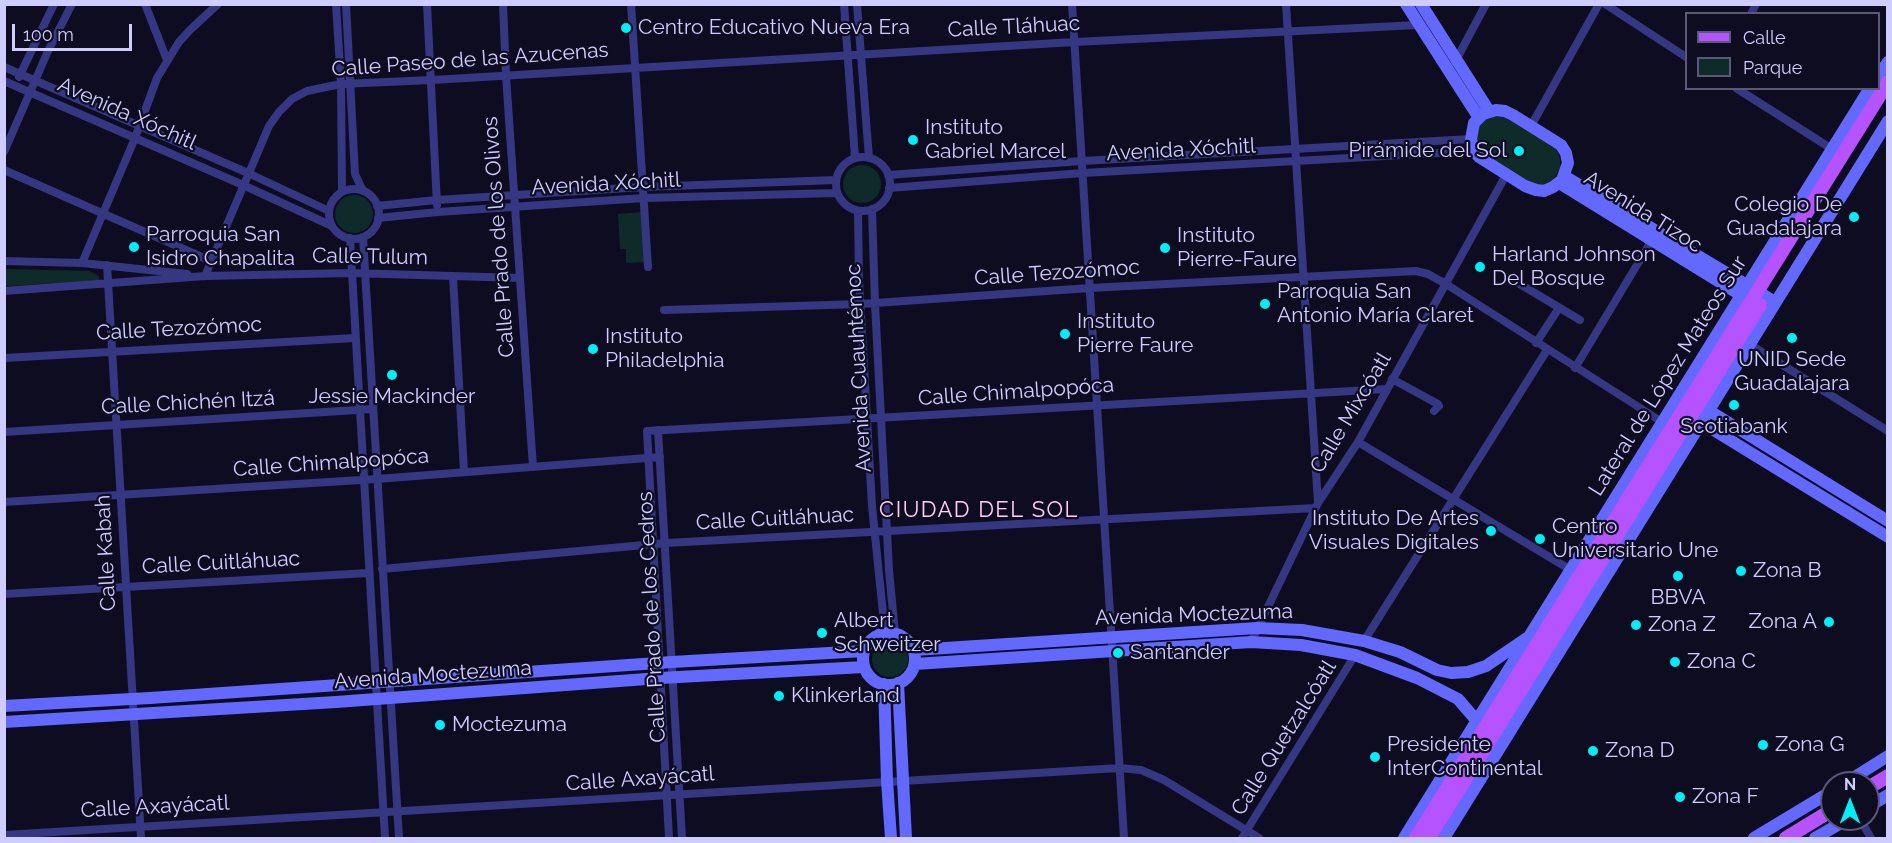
<!DOCTYPE html>
<meta charset="utf-8">
<style>
body{margin:0}
#map{position:relative;width:1892px;height:843px;overflow:hidden;background:#0e0c21;font-family:Raleway,sans-serif}
canvas{display:block}
.frame{position:absolute;inset:0;border:6px solid #cfccff;pointer-events:none}
.legend{position:absolute;left:1685px;top:12px;width:195px;height:78px;box-sizing:border-box;background:#0e0c21;border:2px solid #5b597a;margin:0;padding:8px 10px;list-style:none;font-size:18px;color:#cfccff}
.legend li{display:flex;align-items:center;gap:12px;height:30px}
.legend b{width:30px;border:2px solid #5b597a}
.north{position:absolute;left:1820px;top:771px;width:60px;height:60px;box-sizing:border-box;background:#0e0c21;border:2px solid #5b597a;border-radius:50%;rotate:0deg;font-size:16px;font-weight:700;line-height:24px;text-align:center;color:#cfccff}
.north::after{content:'';display:block;margin:auto;width:21px;height:27px;background:#00eef7;clip-path:polygon(50% 0,100% 100%,50% 72%,0 100%)}
.scale{position:absolute;left:12px;top:24px;width:120px;height:27px;box-sizing:border-box;border:3px solid #cfccff;border-top:0;padding-left:8px;font-size:18px;line-height:21px;white-space:nowrap;color:#cfccff;-webkit-text-stroke:4px #0e0c21;paint-order:stroke}
</style>
<div id="map">
<canvas width="1892" height="843"></canvas>
<div class="frame"></div>
<ul class="legend">
<li><b style="height:8px;background:#b453ff"></b>Calle</li>
<li><b style="height:16px;background:#0f2b29"></b>Parque</li>
</ul>
<div class="north">N</div>
<div class="scale">100 m</div>
</div>
<script>
const g = document.querySelector('canvas').getContext('2d');
g.lineJoin = 'round';
function fillPath(path, color) {
  g.fillStyle = color;
  g.fill(path, 'evenodd');
}
function toPath(rows) {
  const path = new Path2D();
  for (const r of rows) {
    if (r.length === 3) {
      path.moveTo(r[0] + r[2], r[1]);
      path.arc(r[0], r[1], r[2], 0, 2 * Math.PI);
      continue;
    }
    path.moveTo(r[0], r[1]);
    for (let i = 2; i < r.length; i += 2) path.lineTo(r[i], r[i + 1]);
  }
  return path;
}
function stroke(path, color, width, dash) {
  g.strokeStyle = color;
  g.lineWidth = width;
  g.lineCap = dash ? 'butt' : 'round';
  g.setLineDash(dash || []);
  g.stroke(path);
}
function write(font, color, halo, rows, align = 'center') {
  g.font = font + ' Raleway,sans-serif';
  g.lineWidth = 4.5;
  g.setLineDash([]);
  g.textBaseline = 'middle';
  g.strokeStyle = halo;
  g.fillStyle = color;
  for (const [text, x, y, turn = 0] of rows) {
    g.save();
    g.translate(x, y);
    g.rotate((+turn || 0) * Math.PI / 180);
    g.textAlign = isNaN(turn) ? turn : align;
    if (halo) g.strokeText(text, 0, 0);
    g.fillText(text, 0, 0);
    g.restore();
  }
}
const green = toPath([
 [1503,115,1557,149,1560,159,1560,168,1555,177,1549,182,1542,185,1532,184,1480,152,1476,135,1479,125,1485,118],
 [862,184,19],
 [354,214,19],
 [643,212,646,262,626,263,626,249,620,249,618,214],
 [5,269,89,271,99,276,99,281,5,286],
 [890,659,18]
]);
const street = toPath([
 [145,4,167,60],
 [336,4,341,84,342,192],
 [346,4,355,174,363,191],
 [427,4,437,205],
 [503,4,506,76,533,467],
 [631,4,648,267],
 [844,4,855,158],
 [857,4,869,158],
 [1072,4,1124,838],
 [1286,4,1318,503],
 [1605,4,1686,57],
 [1751,14,1756,4],
 [1455,62,1486,4],
 [4,67,248,173,329,211],
 [19,77,54,4],
 [4,81,243,185,332,226],
 [1736,88,1832,149],
 [1531,126,1599,4],
 [4,152,48,51,72,4],
 [863,184,27],
 [4,170,211,261],
 [888,175,1082,161,1471,139],
 [889,188,1083,173,1474,151],
 [354,214,25],
 [377,206,437,200,643,187,836,180],
 [872,209,875,304,889,570,895,633],
 [858,211,859,280,872,506,885,633],
 [378,218,438,212,644,198,837,193],
 [363,237,399,838],
 [350,238,385,838],
 [4,261,82,263,187,274],
 [82,263,135,138,157,78,179,42,190,30,218,4],
 [107,265,141,838],
 [205,276,269,126,279,112,292,99,307,91,326,87,341,84,432,80,1075,42,1418,25,1420,23],
 [453,276,464,472],
 [1513,280,1580,320],
 [4,291,205,276,351,273,520,278],
 [664,310,861,304,1090,288,1416,271,1428,274,1446,284,1662,422],
 [1536,343,1559,308],
 [1749,344,1888,431],
 [4,358,355,338],
 [1575,368,1652,240],
 [1392,379,1438,404,1439,406,1434,411],
 [658,430,682,838],
 [4,432,373,409],
 [1358,442,1571,570],
 [4,502,377,479,660,457],
 [382,569,666,543,1315,508],
 [4,594,368,573],
 [1364,641,1547,350],
 [1251,642,1318,503,1358,442,1506,175],
 [1860,819,1871,838],
 [4,835,1120,768,1141,770,1164,780,1259,838],
 [669,838,647,431,1387,389],
 [1242,838,1355,655]
]);
const secondary = toPath([
 [1406,4,1479,118],
 [1421,4,1489,111],
 [1878,76,1888,62],
 [1496,110,1505,111,1513,115,1561,145,1566,153,1568,163,1562,180,1553,187,1544,191,1536,190,1525,186,1479,157,1474,151,1471,139,1474,123,1483,114,1496,110],
 [1564,176,1775,302],
 [1559,183,1747,299],
 [1708,410,1888,521],
 [1694,418,1888,537],
 [889,659,26],
 [914,650,1257,628,1302,630,1364,641,1400,652,1437,670,1451,673,1468,672,1486,666,1527,638],
 [915,664,1251,642,1301,645,1355,655,1417,678,1458,699,1477,721,1484,725],
 [898,683,906,838],
 [884,684,887,781,891,838],
 [4,706,150,698,672,662,864,651],
 [4,722,336,702,660,678,864,667],
 [1845,783,1888,756],
 [1868,807,1888,795],
 [1404,838,1870,88],
 [1444,838,1888,121],
 [1754,838,1832,791],
 [1815,838,1848,819]
]);
const primary = toPath([
 [1868,788,1888,776],
 [1416,838,1888,82],
 [1429,838,1760,305],
 [1786,838,1832,810]
]);
const markers = [
 [626,28,6,"#00eef7"],
 [913,140,6,"#00eef7"],
 [1519,151,6,"#00eef7"],
 [1854,217,6,"#00eef7"],
 [134,247,6,"#00eef7"],
 [1165,248,6,"#00eef7"],
 [1480,267,6,"#00eef7"],
 [1265,304,6,"#00eef7"],
 [1065,334,6,"#00eef7"],
 [1792,338,6,"#00eef7"],
 [593,349,6,"#00eef7"],
 [392,375,6,"#00eef7"],
 [1734,405,6,"#00eef7"],
 [1491,531,6,"#00eef7"],
 [1540,539,6,"#00eef7"],
 [1741,571,6,"#00eef7"],
 [1678,576,6,"#00eef7"],
 [1829,622,6,"#00eef7"],
 [1636,625,6,"#00eef7"],
 [822,633,6,"#00eef7"],
 [1118,653,6,"#00eef7"],
 [1675,662,6,"#00eef7"],
 [779,696,6,"#00eef7"],
 [440,725,6,"#00eef7"],
 [1763,745,6,"#00eef7"],
 [1593,751,6,"#00eef7"],
 [1375,757,6,"#00eef7"],
 [1680,797,6,"#00eef7"]
];
const streetNames = [
 ["Calle Tláhuac",1014,27,-3],
 ["Calle Paseo de las Azucenas",470,60,-4],
 ["Avenida Xóchitl",127,114,24],
 ["Avenida Xóchitl",1181,150,-3],
 ["Avenida Xóchitl",606,184,-3],
 ["Avenida Tizoc",1643,212,32],
 ["Calle Prado de los Olivos",499,237,-94],
 ["Calle Tulum",370,257,1],
 ["Calle Tezozómoc",1057,273,-4],
 ["Calle Tezozómoc",179,329,-3],
 ["Avenida Cuauhtémoc",859,368,-93],
 ["Lateral de López Mateos Sur",1668,376,-58],
 ["Calle Chimalpopóca",1016,392,-4],
 ["Calle Chichén Itzá",188,403,-3],
 ["Calle Mixcóatl",1351,413,-59],
 ["Calle Chimalpopóca",331,463,-4],
 ["Calle Cuitláhuac",775,519,-3],
 ["Calle Kabah",106,553,-93],
 ["Calle Cuitláhuac",221,563,-3],
 ["Avenida Moctezuma",1194,615,-2],
 ["Calle Prado de los Cedros",652,617,-93],
 ["Avenida Moctezuma",433,675,-4],
 ["Calle Quetzalcóatl",1284,738,-58],
 ["Calle Axayácatl",640,779,-4],
 ["Calle Axayácatl",155,807,-3]
];
const poiNames = [
 ["Centro Educativo Nueva Era",638,28],
 ["Instituto",925,128],
 ["Gabriel Marcel",925,152],
 ["Pirámide del Sol",1507,151,"right"],
 ["Colegio De",1842,205,"right"],
 ["Guadalajara",1842,229,"right"],
 ["Parroquia San",146,235],
 ["Isidro Chapalita",146,259],
 ["Instituto",1177,236],
 ["Pierre-Faure",1177,260],
 ["Harland Johnson",1492,255],
 ["Del Bosque",1492,279],
 ["Parroquia San",1277,292],
 ["Antonio María Claret",1277,316],
 ["Instituto",1077,322],
 ["Pierre Faure",1077,346],
 ["Instituto",605,337],
 ["Philadelphia",605,361],
 ["UNID Sede",1792,360,"center"],
 ["Guadalajara",1792,384,"center"],
 ["Jessie Mackinder",392,397,"center"],
 ["Scotiabank",1734,427,"center"],
 ["Instituto De Artes",1479,519,"right"],
 ["Visuales Digitales",1479,543,"right"],
 ["Centro",1552,527],
 ["Universitario Une",1552,551],
 ["Zona B",1753,571],
 ["BBVA",1678,598,"center"],
 ["Albert",834,621],
 ["Schweitzer",834,645],
 ["Zona A",1817,622,"right"],
 ["Zona Z",1648,625],
 ["Santander",1130,653],
 ["Zona C",1687,662],
 ["Klinkerland",791,696],
 ["Moctezuma",452,725],
 ["Presidente",1387,745],
 ["InterContinental",1387,769],
 ["Zona G",1775,745],
 ["Zona D",1605,751],
 ["Zona F",1692,797]
];
const neighbourhoodNames = [
 ["CIUDAD DEL SOL",979,510]
];
fillPath(green, '#0f2b29');
stroke(street, '#353782', 8);
stroke(secondary, '#6369ff', 12);
stroke(primary, '#b453ff', 14);
for (const [x, y, r, color] of markers) {
  const dot = new Path2D();
  dot.arc(x, y, r, 0, 2 * Math.PI);
  g.fillStyle = color;
  g.fill(dot);
  stroke(dot, '#0e0c21', 2);
}
write('21px', '#cfccff', '#0e0c21', streetNames);
write('21px', '#cfccff', '#0e0c21', poiNames, 'left');
g.letterSpacing = '1.5px';
write('22px', '#ffcef0', '#0e0c21', neighbourhoodNames);
g.letterSpacing = '0px';
</script>
